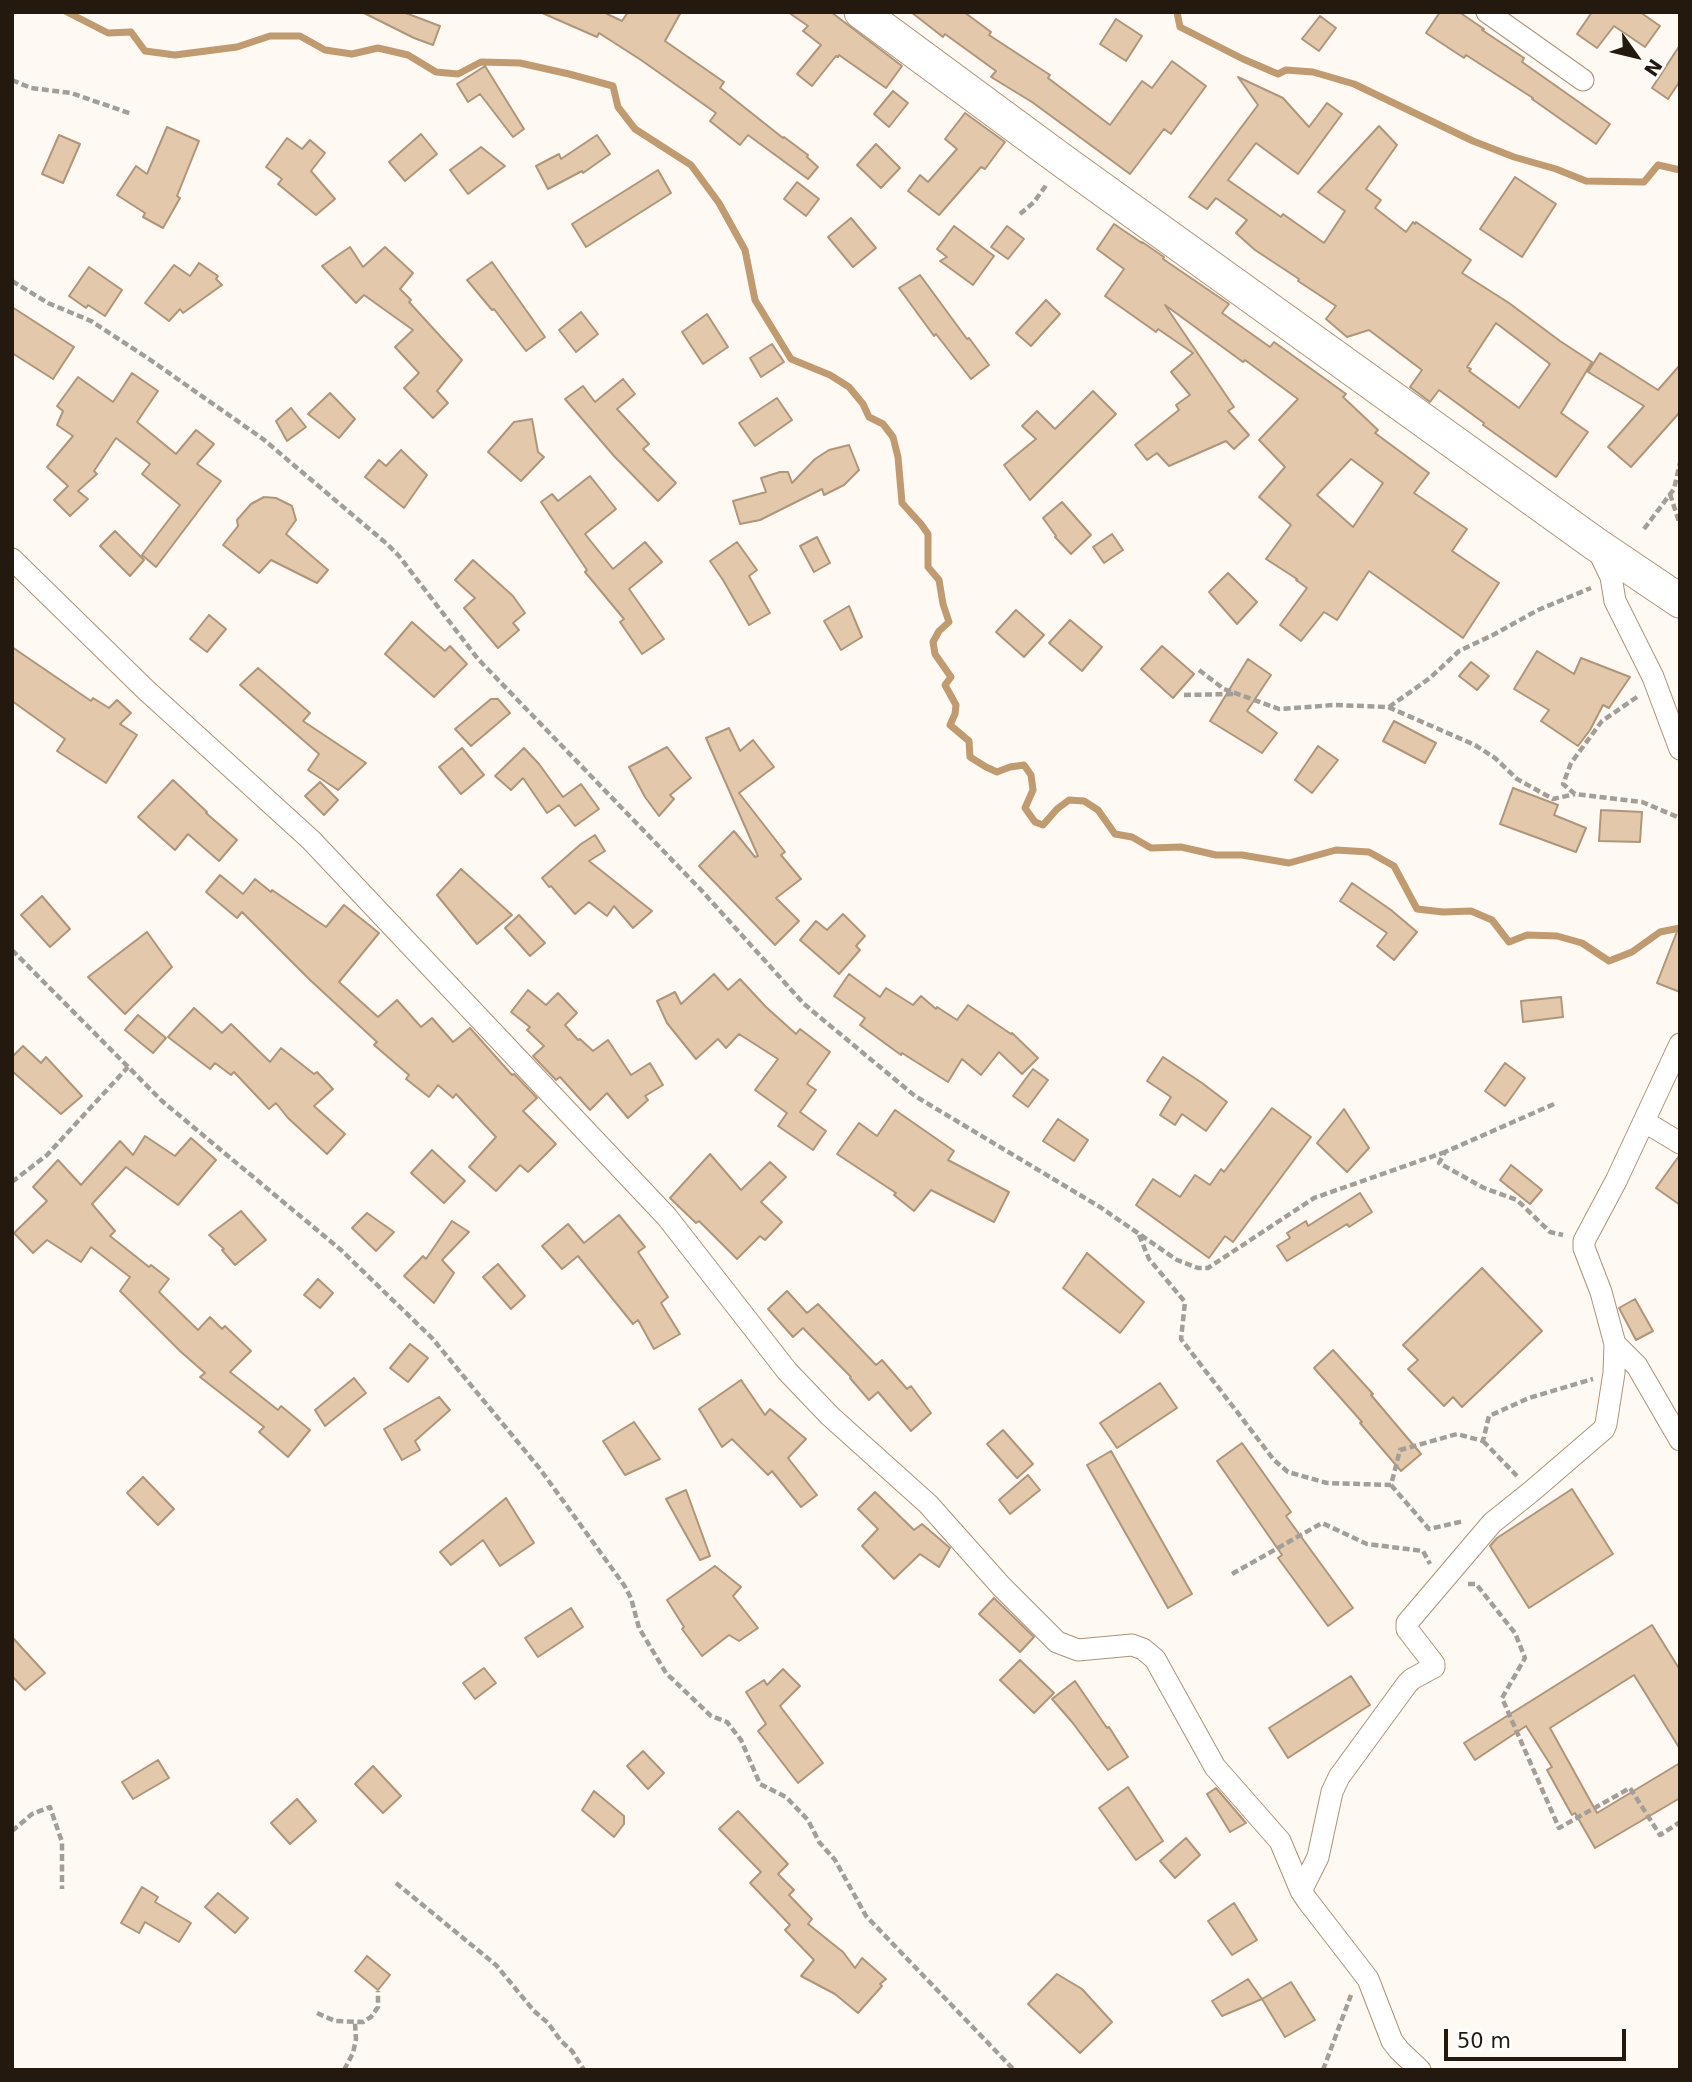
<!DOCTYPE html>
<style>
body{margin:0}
#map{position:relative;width:1692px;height:2082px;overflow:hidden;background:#fef9f3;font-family:"DejaVu Sans",sans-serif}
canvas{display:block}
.frame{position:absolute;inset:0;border:14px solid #23190f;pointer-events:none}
.north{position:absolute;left:1601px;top:21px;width:70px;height:70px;-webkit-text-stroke:5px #fff;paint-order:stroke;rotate:124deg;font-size:19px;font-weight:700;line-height:28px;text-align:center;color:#23190f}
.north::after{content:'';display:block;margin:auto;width:24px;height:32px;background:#23190f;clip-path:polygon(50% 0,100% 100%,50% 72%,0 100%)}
.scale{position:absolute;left:1444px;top:2029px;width:182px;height:32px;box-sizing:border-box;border:4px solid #23190f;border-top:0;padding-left:9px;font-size:21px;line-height:24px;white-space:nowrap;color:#23190f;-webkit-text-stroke:5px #fff;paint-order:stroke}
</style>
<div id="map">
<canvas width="1692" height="2082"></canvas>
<div class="frame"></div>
<div class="north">N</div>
<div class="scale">50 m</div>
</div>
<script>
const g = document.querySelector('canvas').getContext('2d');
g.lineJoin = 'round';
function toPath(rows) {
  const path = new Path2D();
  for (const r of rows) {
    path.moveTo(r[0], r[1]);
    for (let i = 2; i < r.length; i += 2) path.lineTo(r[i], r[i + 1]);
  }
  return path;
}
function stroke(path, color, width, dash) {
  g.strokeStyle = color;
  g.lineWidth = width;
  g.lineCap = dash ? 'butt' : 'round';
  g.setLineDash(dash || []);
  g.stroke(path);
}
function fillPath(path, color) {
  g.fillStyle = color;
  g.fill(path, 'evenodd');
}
const stream = toPath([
 [67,12,108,33,131,32,145,51,175,55,237,47,270,36,300,36,325,50,352,54,378,48,408,55,436,72,458,74,481,62,520,63,569,74,613,86,618,107,635,129,691,165,719,203,745,250,755,300,791,359,830,375,849,387,863,404,869,417,883,424,893,437,898,457,902,503,921,524,928,534,928,567,939,580,943,604,949,622,939,631,933,642,935,654,951,677,945,685,956,705,955,714,950,725,969,741,970,757,986,767,997,772,1010,767,1024,765,1031,775,1033,790,1025,808,1035,822,1043,825,1057,809,1069,800,1084,801,1098,810,1115,834,1132,837,1151,848,1181,847,1216,855,1242,855,1289,863,1336,850,1369,852,1394,866,1417,909,1443,912,1471,911,1492,920,1509,942,1527,935,1557,936,1582,943,1609,961,1632,952,1660,932,1680,928],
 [1177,12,1180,27,1243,59,1278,74,1286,70,1313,72,1354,84,1473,141,1514,157,1556,169,1586,181,1644,182,1658,165,1680,170]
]);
const building = toPath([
 [362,12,403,12,440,26,433,45,414,38,362,12],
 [540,12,608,12,607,14,622,21,628,12,681,12,665,41,724,82,720,88,783,138,784,137,808,155,807,157,818,167,808,179,748,135,740,145,710,121,716,113,641,60,599,33,597,37,540,12],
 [788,12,831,12,902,66,886,88,839,55,838,57,836,56,812,86,797,74,821,45,803,31,808,26,788,12],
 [911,12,964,12,991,32,989,35,1050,75,1048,78,1110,125,1142,81,1152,88,1172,61,1206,86,1171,134,1164,129,1130,174,1032,102,991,77,996,71,945,34,943,37,911,12],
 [1440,12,1459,12,1484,29,1482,30,1524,58,1522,62,1610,124,1596,144,1532,99,1533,98,1466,55,1464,58,1426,33,1440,12],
 [1592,12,1640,12,1660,26,1645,47,1614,26,1597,48,1577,34,1592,12],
 [1320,16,1336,28,1319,51,1302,39,1320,16],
 [1116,19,1142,36,1126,61,1100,44,1116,19],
 [1680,45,1680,81,1668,99,1652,88,1680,45],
 [485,66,524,129,513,137,480,94,468,102,457,84,485,66],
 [1238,77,1283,98,1309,127,1327,103,1342,114,1298,174,1256,143,1228,180,1281,217,1283,214,1324,243,1345,211,1318,192,1379,126,1397,145,1366,189,1381,200,1375,208,1406,232,1413,222,1415,224,1416,222,1471,260,1462,273,1509,303,1560,341,1592,362,1561,413,1588,432,1556,477,1483,425,1484,423,1439,390,1430,402,1410,387,1422,370,1369,330,1347,337,1326,319,1336,306,1298,281,1299,279,1255,250,1236,233,1247,220,1216,198,1207,209,1189,197,1258,105,1238,77],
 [1496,323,1550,364,1519,408,1469,371,1471,369,1467,367,1496,323],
 [893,91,908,103,889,127,874,114,893,91],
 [965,113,1005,142,985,169,981,167,939,215,908,191,920,175,928,182,957,149,945,139,965,113],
 [167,127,199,141,177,196,180,198,163,228,143,217,145,213,117,195,136,166,147,174,167,127],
 [421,134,437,154,405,181,389,162,421,134],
 [59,135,80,144,63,183,42,174,59,135],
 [597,135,610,154,583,173,582,171,548,189,536,166,559,154,561,159,597,135],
 [287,138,302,149,310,140,325,153,311,171,335,199,316,215,278,184,282,179,266,167,287,138],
 [876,144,900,168,881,188,857,165,876,144],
 [481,147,505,166,468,194,450,170,481,147],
 [658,170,671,193,586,247,572,224,658,170],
 [1515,177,1556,204,1522,257,1480,229,1515,177],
 [797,182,819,199,806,216,784,199,797,182],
 [851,218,876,248,853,267,828,237,851,218],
 [1114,224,1142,243,1142,242,1164,257,1163,259,1229,304,1222,313,1270,347,1274,342,1346,394,1343,397,1378,430,1375,433,1429,473,1414,493,1467,529,1452,551,1499,583,1463,638,1369,571,1337,620,1324,612,1301,641,1280,625,1307,588,1296,580,1297,579,1266,559,1291,525,1259,497,1285,467,1259,440,1298,399,1245,360,1243,362,1165,305,1234,407,1228,411,1249,435,1234,449,1226,441,1169,466,1157,453,1147,460,1135,445,1179,410,1176,405,1190,395,1171,372,1193,353,1158,329,1156,332,1105,296,1124,269,1097,249,1114,224],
 [1351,459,1383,483,1353,527,1317,495,1351,459],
 [954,226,994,256,973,285,940,261,947,257,937,249,954,226],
 [1007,226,1024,239,1008,259,991,247,1007,226],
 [350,247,363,267,385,247,413,273,400,289,411,300,409,302,462,360,437,391,448,403,433,418,404,388,419,373,395,347,413,330,364,295,356,303,322,266,350,247],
 [492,262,545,337,526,351,494,309,492,310,467,280,492,262],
 [199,263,218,276,216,279,222,285,183,313,180,309,169,321,145,303,174,265,190,276,199,263],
 [89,267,122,290,105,316,88,305,86,308,69,296,89,267],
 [920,275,967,339,969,338,989,365,971,379,936,334,934,336,899,288,920,275],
 [1046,300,1060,314,1031,346,1016,333,1046,300],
 [12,307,74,347,53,379,12,353,12,307],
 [581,312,598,334,576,352,559,330,581,312],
 [707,314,728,347,703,364,682,332,707,314],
 [772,344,784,362,761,377,750,358,772,344],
 [1600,353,1658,390,1680,365,1680,412,1631,467,1608,447,1644,406,1588,372,1600,353],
 [132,373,158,391,137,422,176,454,196,430,214,444,197,464,221,481,156,567,142,555,180,505,142,474,150,464,116,438,94,471,97,474,78,491,88,499,70,516,54,500,68,486,47,467,73,436,57,425,63,411,57,406,78,377,113,402,132,373],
 [623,379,635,394,617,409,649,444,643,449,676,483,658,501,614,456,565,399,583,386,595,402,623,379],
 [1093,391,1116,414,1030,500,1004,465,1036,439,1022,426,1037,411,1055,429,1093,391],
 [330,393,355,419,339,438,308,414,330,393],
 [777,398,792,420,755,446,739,423,777,398],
 [291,408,306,427,287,441,276,421,291,408],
 [532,419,538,452,544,457,521,481,488,452,514,422,532,419],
 [849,445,859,470,844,485,824,495,822,489,760,520,740,524,733,501,766,492,761,478,780,472,788,472,792,483,815,459,829,450,849,445],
 [401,450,427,475,404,508,365,477,379,460,386,466,401,450],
 [590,476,616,509,585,534,613,569,645,542,662,562,629,589,664,639,642,654,620,622,624,619,585,572,587,570,541,502,552,494,558,501,590,476],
 [264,497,276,498,292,506,296,520,286,534,328,570,317,583,271,560,259,573,223,545,238,526,237,520,251,504,264,497],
 [1062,502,1091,535,1071,554,1055,537,1056,536,1043,518,1062,502],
 [115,531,144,560,130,576,100,546,115,531],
 [1112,534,1123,550,1104,563,1093,547,1112,534],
 [817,537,830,563,814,572,800,546,817,537],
 [737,542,757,570,749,576,770,613,749,625,723,580,710,561,737,542],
 [473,560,513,596,525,613,513,623,519,630,498,648,464,608,475,598,455,580,473,560],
 [1228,573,1257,602,1237,624,1209,592,1228,573],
 [849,606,862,637,841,650,824,621,849,606],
 [1016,610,1044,635,1024,657,996,632,1016,610],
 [209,615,226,629,207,652,190,639,209,615],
 [1070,620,1102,647,1082,671,1049,643,1070,620],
 [412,622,445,651,450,646,467,664,434,697,385,654,412,622],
 [1162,646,1194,674,1173,698,1141,669,1162,646],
 [12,647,91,701,93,698,109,708,117,700,131,713,120,724,137,735,106,783,57,751,65,739,12,701,12,647],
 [1537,651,1574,674,1581,658,1630,677,1609,708,1603,705,1590,730,1578,746,1541,721,1549,710,1514,689,1537,651],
 [1248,659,1271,675,1247,711,1277,733,1262,753,1210,721,1248,659],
 [1471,662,1489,676,1477,690,1459,676,1471,662],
 [258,668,310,713,303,721,366,763,338,790,308,770,319,754,240,685,258,668],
 [491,699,498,699,510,713,471,746,455,729,491,699],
 [1394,721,1436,743,1425,763,1383,741,1394,721],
 [729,728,740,751,753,740,774,767,739,793,785,852,781,855,801,879,776,898,799,921,775,945,699,866,734,831,755,857,758,856,706,738,729,728],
 [1318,746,1338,760,1312,793,1295,780,1318,746],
 [667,747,691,778,670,795,674,799,659,816,645,797,629,767,667,747],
 [462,748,484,775,461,794,439,767,462,748],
 [524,748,539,764,563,797,581,784,599,809,575,826,559,805,547,813,523,778,511,790,495,776,524,748],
 [173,780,207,812,206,813,237,840,219,861,188,834,175,850,138,817,173,780],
 [320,782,338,800,324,815,305,796,320,782],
 [1513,788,1558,805,1554,815,1586,828,1576,852,1500,824,1513,788],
 [1601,810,1642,812,1640,842,1599,841,1601,810],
 [595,835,605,851,589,861,652,911,633,928,614,906,607,916,589,902,575,914,551,886,549,887,542,878,581,844,595,835],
 [461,869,512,915,477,944,437,895,461,869],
 [220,875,243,894,255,879,271,892,272,890,326,927,344,905,379,933,339,982,378,1017,397,1000,421,1027,432,1018,453,1042,470,1028,512,1075,514,1074,537,1098,523,1111,556,1144,528,1172,520,1165,496,1191,469,1167,496,1137,456,1094,453,1098,438,1085,429,1097,406,1079,409,1075,374,1045,377,1042,309,979,242,912,237,918,206,892,220,875],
 [1352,883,1391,910,1417,932,1394,960,1377,946,1387,933,1340,901,1352,883],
 [42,896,70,929,50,947,21,915,42,896],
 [843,914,865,936,856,946,860,950,839,974,800,940,816,921,827,930,843,914],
 [519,915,545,943,530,956,505,928,519,915],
 [1678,929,1680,929,1680,992,1657,983,1678,929],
 [147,932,172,967,125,1014,88,977,147,932],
 [714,974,728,990,740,979,766,1007,796,1034,800,1029,830,1052,807,1084,816,1090,800,1112,826,1131,813,1150,778,1126,787,1113,755,1090,778,1059,739,1034,726,1048,718,1039,696,1059,667,1023,657,1001,675,992,681,1004,714,974],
 [849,974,880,997,886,988,913,1005,921,996,936,1009,937,1007,957,1020,968,1005,1011,1034,1012,1033,1038,1058,1022,1074,999,1052,981,1075,962,1059,948,1082,902,1053,901,1055,860,1025,865,1018,834,996,849,974],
 [528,990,546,1005,558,993,577,1013,565,1025,578,1040,580,1039,593,1051,608,1040,631,1075,650,1063,663,1085,645,1096,648,1100,628,1118,607,1093,590,1110,560,1077,556,1080,533,1056,544,1046,527,1030,530,1027,511,1012,528,990],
 [1561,997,1563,1017,1523,1022,1521,1001,1561,997],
 [194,1008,222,1033,231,1024,270,1062,281,1048,314,1074,317,1072,333,1089,314,1106,345,1134,327,1154,288,1118,276,1103,269,1109,234,1072,231,1075,215,1063,210,1069,168,1037,194,1008],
 [138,1015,166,1038,153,1053,125,1030,138,1015],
 [23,1046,41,1063,46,1057,82,1096,61,1114,12,1071,12,1057,23,1046],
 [1163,1057,1202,1083,1227,1102,1206,1131,1182,1114,1175,1125,1160,1115,1171,1097,1147,1081,1163,1057],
 [1505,1063,1525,1078,1505,1106,1485,1091,1505,1063],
 [1033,1069,1048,1080,1028,1107,1013,1096,1033,1069],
 [1272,1108,1311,1137,1233,1242,1225,1236,1209,1258,1136,1205,1153,1179,1180,1197,1195,1175,1210,1185,1221,1169,1224,1172,1272,1108],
 [1344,1109,1369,1148,1347,1172,1317,1143,1344,1109],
 [895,1110,954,1151,948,1160,1009,1192,994,1222,931,1190,914,1211,894,1195,896,1193,837,1154,859,1123,877,1136,895,1110],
 [1058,1119,1088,1140,1074,1161,1043,1141,1058,1119],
 [145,1136,175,1156,191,1138,216,1160,178,1205,126,1167,92,1204,115,1231,110,1236,149,1267,151,1265,169,1279,159,1292,198,1330,210,1317,222,1329,225,1326,251,1351,230,1372,278,1410,281,1406,310,1430,288,1457,259,1432,264,1427,200,1377,205,1373,180,1351,120,1291,130,1277,91,1247,81,1262,47,1240,33,1253,14,1233,47,1201,33,1187,58,1160,81,1185,120,1141,133,1155,145,1136],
 [432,1150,465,1181,444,1203,411,1173,432,1150],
 [710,1154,741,1190,770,1162,786,1177,761,1202,782,1222,765,1240,760,1236,737,1259,699,1221,696,1223,670,1198,710,1154],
 [1679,1156,1680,1156,1680,1205,1656,1188,1679,1156],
 [1511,1165,1542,1190,1530,1204,1500,1180,1511,1165],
 [1360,1193,1372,1212,1349,1227,1347,1224,1287,1261,1277,1246,1290,1238,1287,1233,1306,1221,1308,1226,1360,1193],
 [241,1211,266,1240,235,1265,222,1250,224,1249,209,1235,241,1211],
 [367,1213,394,1232,376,1251,352,1228,367,1213],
 [619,1215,645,1247,638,1252,668,1297,661,1303,680,1334,654,1349,638,1320,633,1324,578,1256,562,1269,542,1246,568,1224,584,1243,619,1215],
 [452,1221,469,1232,442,1260,454,1273,434,1303,404,1276,423,1256,426,1259,452,1221],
 [1087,1253,1144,1302,1120,1333,1063,1288,1087,1253],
 [498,1264,525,1296,511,1309,483,1277,498,1264],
 [1482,1268,1542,1331,1462,1407,1453,1397,1444,1406,1408,1369,1418,1360,1403,1345,1482,1268],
 [318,1279,333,1293,320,1308,304,1295,318,1279],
 [787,1291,807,1313,818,1304,876,1365,882,1360,907,1389,911,1386,931,1413,911,1431,878,1392,869,1400,850,1378,851,1377,803,1328,793,1337,768,1309,787,1291],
 [1635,1299,1653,1331,1636,1340,1619,1308,1635,1299],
 [410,1344,428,1358,408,1382,390,1368,410,1344],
 [1333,1350,1373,1394,1371,1395,1421,1454,1401,1471,1360,1423,1362,1422,1314,1368,1333,1350],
 [354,1378,366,1393,325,1426,315,1410,354,1378],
 [741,1380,765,1415,770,1409,806,1439,788,1458,817,1495,801,1507,772,1471,768,1475,732,1439,722,1447,699,1409,741,1380],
 [1160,1383,1177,1408,1117,1448,1100,1423,1160,1383],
 [439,1397,450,1410,415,1441,420,1450,402,1460,384,1429,439,1397],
 [634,1422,660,1459,625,1475,603,1441,634,1422],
 [1003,1430,1033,1464,1017,1478,987,1444,1003,1430],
 [1242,1443,1291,1512,1286,1516,1353,1608,1328,1626,1278,1558,1282,1555,1217,1461,1242,1443],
 [1111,1451,1192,1594,1168,1608,1087,1465,1111,1451],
 [1028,1475,1040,1490,1010,1514,999,1500,1028,1475],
 [143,1477,174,1509,158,1525,127,1493,143,1477],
 [1572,1489,1613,1554,1529,1608,1490,1546,1497,1538,1572,1489],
 [686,1490,710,1556,700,1560,666,1499,686,1490],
 [875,1492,914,1530,922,1524,950,1548,939,1567,920,1554,894,1579,862,1546,878,1529,858,1509,875,1492],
 [506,1498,534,1543,500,1566,483,1540,451,1565,440,1552,506,1498],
 [715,1566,741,1587,733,1596,758,1628,739,1641,729,1635,702,1656,682,1629,684,1627,667,1600,715,1566],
 [994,1598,1034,1637,1020,1652,979,1614,994,1598],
 [571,1608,583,1627,538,1657,525,1638,571,1608],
 [1652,1625,1680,1670,1680,1749,1634,1675,1550,1728,1597,1813,1680,1763,1680,1798,1595,1848,1575,1813,1572,1815,1547,1770,1552,1767,1526,1726,1475,1760,1464,1743,1652,1625],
 [12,1637,45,1673,25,1690,12,1676,12,1637],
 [1020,1660,1054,1693,1034,1713,1000,1680,1020,1660],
 [484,1668,496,1683,475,1699,463,1683,484,1668],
 [783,1669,800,1686,780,1706,823,1763,798,1783,758,1731,766,1724,746,1692,764,1680,767,1685,783,1669],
 [1351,1676,1370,1705,1288,1758,1269,1728,1351,1676],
 [1075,1681,1107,1728,1109,1727,1128,1757,1108,1770,1072,1722,1052,1699,1075,1681],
 [643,1751,664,1773,648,1789,627,1766,643,1751],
 [158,1760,169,1778,133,1799,122,1782,158,1760],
 [373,1766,401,1796,383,1813,355,1784,373,1766],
 [1128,1787,1163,1841,1136,1860,1099,1808,1128,1787],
 [1216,1788,1246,1823,1230,1832,1207,1794,1216,1788],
 [594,1791,624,1816,624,1824,614,1837,582,1810,594,1791],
 [297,1799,316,1821,290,1844,271,1823,297,1799],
 [738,1811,788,1864,778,1874,794,1890,789,1895,812,1919,808,1924,843,1952,855,1968,862,1958,886,1979,880,1984,882,1986,858,2013,835,1994,801,1976,814,1960,785,1930,790,1925,750,1883,761,1872,719,1829,738,1811],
 [1186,1838,1200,1855,1175,1878,1160,1861,1186,1838],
 [142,1887,158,1897,155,1902,191,1923,179,1942,145,1922,139,1933,121,1923,142,1887],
 [218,1893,248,1918,235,1933,205,1907,218,1893],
 [1234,1903,1257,1940,1232,1955,1208,1921,1234,1903],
 [367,1956,390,1975,378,1990,355,1971,367,1956],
 [1057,1974,1082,1989,1112,2022,1080,2053,1028,2004,1057,1974],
 [1248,1979,1262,1999,1222,2016,1212,2001,1248,1979],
 [1291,1982,1315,2020,1285,2037,1262,1999,1291,1982]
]);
const path = toPath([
 [12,80,31,88,71,93,132,114],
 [1020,214,1034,202,1047,184],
 [12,281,48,303,91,321,149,359,263,439,387,544,399,556,478,659,702,891,804,1004,915,1096,1100,1207,1177,1260,1198,1268,1208,1268,1314,1198,1445,1152],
 [1670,494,1680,525],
 [1644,529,1674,489,1680,463],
 [1199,670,1224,689,1279,709,1334,705,1388,707,1475,745,1495,758,1517,779,1553,799,1575,794],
 [1184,695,1234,694],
 [1637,697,1602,721,1571,763,1563,784,1575,794,1642,802,1680,818],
 [1389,707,1430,678,1459,651,1493,635,1538,610,1591,588],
 [12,950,162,1101,341,1250,432,1338,540,1469,624,1585,631,1598,639,1628,666,1673,711,1716,727,1722,741,1740,760,1784,786,1797,808,1820,819,1842,835,1860,866,1916,1014,2070],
 [1554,1104,1445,1152,1439,1163,1484,1188,1517,1200,1550,1232,1563,1235],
 [12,1182,47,1155,128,1067],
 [1139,1235,1149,1259,1185,1302,1181,1339,1274,1460,1288,1472,1327,1483,1391,1485,1400,1450,1457,1434,1483,1441,1489,1416,1529,1398,1593,1379],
 [1483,1441,1517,1476],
 [1391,1485,1429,1529,1464,1521],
 [1232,1574,1322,1523,1367,1544,1423,1551,1430,1564],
 [1468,1584,1476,1584,1515,1633,1525,1658,1502,1698,1559,1828,1630,1788,1660,1835,1680,1822],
 [12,1831,32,1814,50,1807,62,1842,62,1889],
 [396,1883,496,1965,534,2011,548,2023,561,2041,572,2051,584,2070],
 [317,2013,335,2021,363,2022,371,2017,378,2007,378,1991],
 [344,2070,353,2053,356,2039,355,2023],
 [1323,2070,1351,1995]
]);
const minor = toPath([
 [1487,12,1583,80],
 [1597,548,1611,577,1615,601,1653,677,1680,749],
 [12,559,146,690,311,840,667,1217,787,1371,830,1416,928,1504,1001,1586,1057,1642,1078,1650,1132,1645,1143,1649,1155,1659,1215,1767,1280,1841,1301,1891,1307,1900,1368,1979,1392,2041,1399,2050,1420,2070],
 [1680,1044,1616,1181,1584,1241,1584,1248,1601,1292,1615,1344,1637,1366,1680,1440],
 [1645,1122,1680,1143],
 [1301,1891,1318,1857,1332,1792,1339,1777,1407,1684,1412,1679,1434,1667,1434,1664,1407,1629,1407,1623,1492,1523,1532,1491,1604,1429,1606,1424,1614,1373,1615,1344]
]);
const primary = toPath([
 [861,12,1063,161,1594,543,1680,601]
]);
stroke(stream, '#c09a70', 7);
fillPath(building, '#e3c8ac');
stroke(building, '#af967b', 2);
stroke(minor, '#ac9378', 23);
stroke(primary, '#ac9378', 35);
stroke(path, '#a59e97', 4.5, [7, 3.5]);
stroke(minor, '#fff', 21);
stroke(primary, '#fff', 33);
</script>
